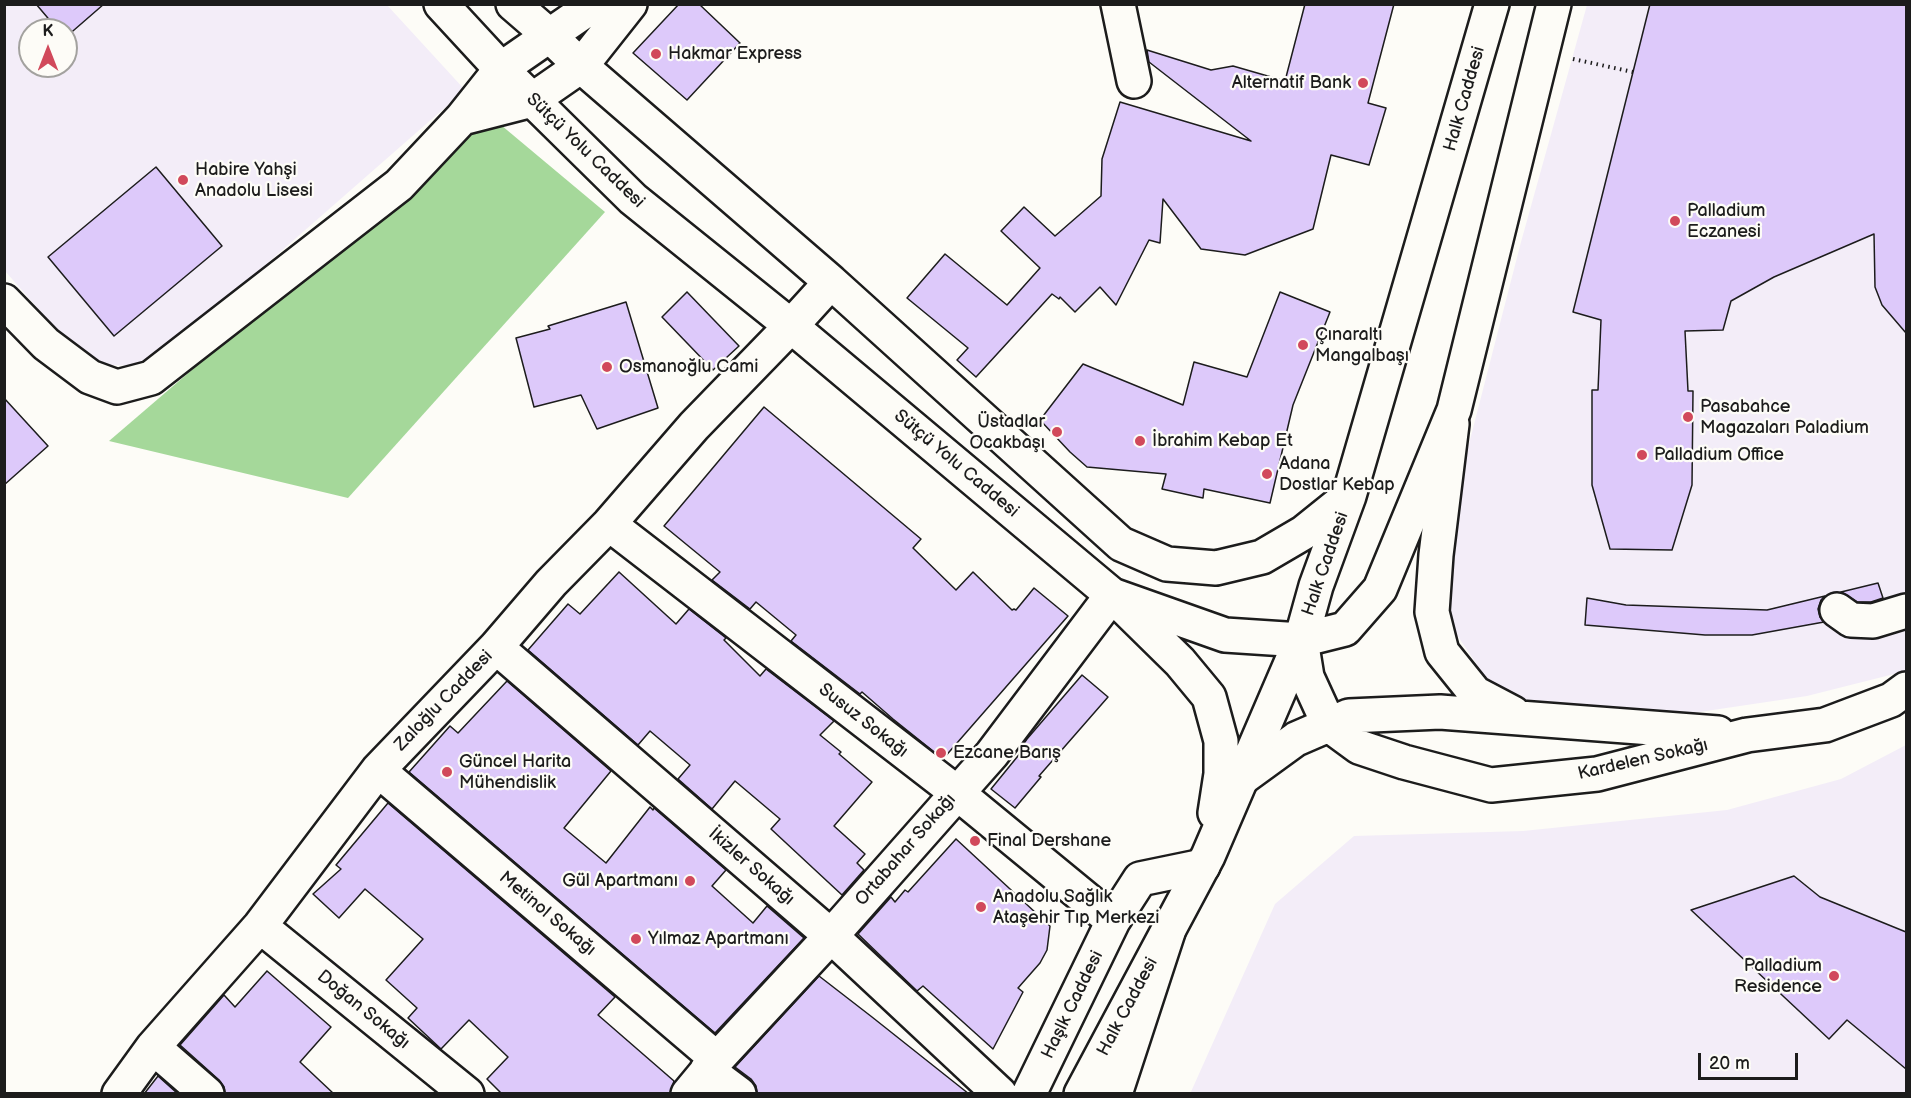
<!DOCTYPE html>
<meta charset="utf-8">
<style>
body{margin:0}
#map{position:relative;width:1911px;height:1098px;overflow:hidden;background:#fdfcf7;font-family:"Balsamiq Sans",sans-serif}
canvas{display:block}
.frame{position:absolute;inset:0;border:6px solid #1c1c1c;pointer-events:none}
.north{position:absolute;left:18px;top:18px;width:60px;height:60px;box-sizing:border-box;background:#fdfcf7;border:2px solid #a3a29f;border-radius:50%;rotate:0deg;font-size:16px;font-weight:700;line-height:24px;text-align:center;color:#1c1c1c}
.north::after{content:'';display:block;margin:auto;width:21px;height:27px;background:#d1495b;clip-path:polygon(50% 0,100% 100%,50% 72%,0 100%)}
.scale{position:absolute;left:1698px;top:1053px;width:100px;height:27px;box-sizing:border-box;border:3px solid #1c1c1c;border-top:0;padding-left:8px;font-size:18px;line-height:21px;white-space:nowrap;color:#1c1c1c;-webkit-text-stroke:4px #fdfcf7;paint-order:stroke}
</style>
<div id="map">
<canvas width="1911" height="1098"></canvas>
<div class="frame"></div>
<div class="north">K</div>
<div class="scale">20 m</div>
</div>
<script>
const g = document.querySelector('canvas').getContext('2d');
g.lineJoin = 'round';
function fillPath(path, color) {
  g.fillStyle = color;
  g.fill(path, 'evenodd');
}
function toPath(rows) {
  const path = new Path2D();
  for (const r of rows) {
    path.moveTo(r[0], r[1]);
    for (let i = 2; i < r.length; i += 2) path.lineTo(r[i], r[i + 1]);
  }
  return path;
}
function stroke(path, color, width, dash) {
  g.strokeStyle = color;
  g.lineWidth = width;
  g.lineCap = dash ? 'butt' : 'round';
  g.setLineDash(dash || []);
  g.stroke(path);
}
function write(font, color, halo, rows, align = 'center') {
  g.font = font + ' "Balsamiq Sans",sans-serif';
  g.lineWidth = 4.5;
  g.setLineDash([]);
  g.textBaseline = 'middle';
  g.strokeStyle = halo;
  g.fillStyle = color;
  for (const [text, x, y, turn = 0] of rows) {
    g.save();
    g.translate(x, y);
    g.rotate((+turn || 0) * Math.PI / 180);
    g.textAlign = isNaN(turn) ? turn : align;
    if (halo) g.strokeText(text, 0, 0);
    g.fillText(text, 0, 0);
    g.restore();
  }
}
const built = toPath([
 [4,5,387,5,465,90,150,366,110,365,78,354,5,271],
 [30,30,66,30,66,66,30,66],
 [1587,5,1906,5,1906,671,1807,696,1686,714,1558,717,1500,699,1451,626,1446,533,1521,242],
 [1906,745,1906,1093,1190,1094,1275,904,1354,836,1523,831,1727,810,1841,779]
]);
const green = toPath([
 [489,115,605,212,348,498,109,441]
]);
const building = toPath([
 [36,4,104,4,66,37,66,30,58,30,36,4],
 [679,4,699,4,740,43,687,100,633,53,679,4],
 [1305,4,1394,4,1368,103,1386,108,1369,165,1331,155,1313,229,1245,255,1201,249,1163,199,1160,243,1149,240,1116,305,1100,287,1075,312,1060,297,1059,299,1052,294,976,377,957,360,968,348,907,298,945,254,1007,305,1040,268,1001,231,1024,207,1055,236,1101,196,1102,159,1120,102,1251,141,1149,62,1147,50,1211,70,1233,66,1285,81,1305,4],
 [1650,4,1906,4,1906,333,1882,305,1875,287,1874,234,1774,277,1731,301,1723,330,1685,331,1688,391,1693,391,1692,485,1672,550,1610,549,1592,485,1592,390,1598,390,1601,320,1573,312,1650,4],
 [156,167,222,246,114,336,48,257,156,167],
 [687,292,739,346,713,370,662,317,687,292],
 [1280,292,1330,312,1293,405,1270,503,1204,489,1203,498,1162,489,1166,474,1087,467,1070,452,1040,420,1083,364,1183,405,1194,362,1247,377,1280,292],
 [626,302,658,408,597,429,581,395,534,407,516,338,550,329,548,326,626,302],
 [4,398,48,446,4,485,4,398],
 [764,407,921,539,913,548,956,590,973,572,1012,610,1014,609,1016,610,1034,588,1068,616,943,759,893,719,862,692,860,694,791,641,796,635,756,602,750,609,712,580,720,572,664,526,764,407],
 [619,572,676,624,689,609,726,638,724,640,760,676,766,669,834,721,820,735,841,752,839,754,872,782,834,826,865,854,857,863,864,870,842,895,771,829,780,819,735,781,712,809,678,779,690,765,650,731,638,745,528,650,568,604,580,614,619,572],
 [1878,583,1883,598,1871,602,1857,602,1841,592,1878,583],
 [1825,596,1821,600,1818,609,1820,617,1824,622,1752,635,1705,635,1585,625,1587,598,1626,605,1767,610,1825,596],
 [1082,675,1108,697,1039,776,1041,777,1015,808,991,789,1022,751,1020,749,1027,739,1082,675],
 [507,681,611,771,564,828,606,863,650,807,653,810,654,808,726,870,712,886,753,923,767,906,804,938,715,1033,409,772,450,726,458,733,507,681],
 [388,803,615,997,598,1015,674,1081,670,1094,502,1094,487,1079,508,1057,469,1020,441,1049,408,1018,417,1008,386,980,423,939,365,889,339,918,313,894,341,869,336,865,388,803],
 [956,839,1050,926,1047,950,1040,963,1018,988,1023,992,993,1049,923,986,917,991,858,934,891,897,895,902,905,890,908,892,956,839],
 [1794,876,1820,897,1906,932,1906,1069,1847,1020,1829,1039,1691,910,1794,876],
 [267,971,331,1027,300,1062,334,1094,225,1094,224,1087,219,1080,180,1045,224,995,235,1007,267,971],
 [819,976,872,1017,969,1094,757,1094,756,1086,751,1079,735,1067,819,976],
 [158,1076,178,1094,144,1094,158,1076]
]);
const path = toPath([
 [1573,59,1633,72]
]);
const minor = toPath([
 [1118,4,1134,81],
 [462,118,532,100,581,66,630,4],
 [4,301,46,344,90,377,117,387,151,378,399,185,462,118,501,69,595,4],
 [1452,424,1436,555,1432,612,1442,652,1475,693,1513,713],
 [609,524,956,792,1113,921],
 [1837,610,1851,620,1873,621,1906,611],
 [1301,640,1307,677,1329,725,1359,747,1404,762,1491,785,1597,774,1747,735,1825,725,1891,700,1906,689],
 [496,647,831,936,1000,1094],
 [378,770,717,1059],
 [1241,779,1296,739,1349,716,1440,712,1718,733],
 [260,926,467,1094],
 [153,1047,207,1094],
 [707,1070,739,1094],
 [119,1094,153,1047,260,926,378,770,496,647,551,583,609,524,694,426,791,326],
 [688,1094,717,1059,831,936,992,754,1112,595],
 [1029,1094,1113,921,1140,879,1203,866]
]);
const major = toPath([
 [441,4,501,69,633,199,791,326,1112,595,1225,635,1301,640,1345,629,1380,589,1454,410,1554,4],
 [513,4,550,36,581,66,831,282,1121,544,1167,564,1216,568,1262,557,1303,533,1349,496],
 [791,326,831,282],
 [1120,603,1180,662,1209,697,1221,741,1221,774,1215,813],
 [1081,1094,1208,856,1301,640,1316,586,1349,496,1492,4]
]);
const highway = toPath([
 [1115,1094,1168,932]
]);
const markers = [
 [656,54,6,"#d1495b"],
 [1363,83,6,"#d1495b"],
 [183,180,6,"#d1495b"],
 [1675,221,6,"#d1495b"],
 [1303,345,6,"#d1495b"],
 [607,367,6,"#d1495b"],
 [1688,417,6,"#d1495b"],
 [1057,432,6,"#d1495b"],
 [1140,441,6,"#d1495b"],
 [1642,455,6,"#d1495b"],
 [1267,474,6,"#d1495b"],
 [941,753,6,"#d1495b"],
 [447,772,6,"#d1495b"],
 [975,841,6,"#d1495b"],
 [690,881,6,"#d1495b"],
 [981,907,6,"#d1495b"],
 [636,939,6,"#d1495b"],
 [1834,976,6,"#d1495b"]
];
const poiNames = [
 ["Hakmar Express",668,54],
 ["Alternatif Bank",1351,83,"right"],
 ["Habire Yahşi",195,170],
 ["Anadolu Lisesi",195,191],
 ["Palladium",1687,211],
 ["Eczanesi",1687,232],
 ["Çınaraltı",1315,335],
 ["Mangalbaşı",1315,356],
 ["Osmanoğlu Cami",619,367],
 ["Pasabahce",1700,407],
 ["Magazaları Paladium",1700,428],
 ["Üstadlar",1045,422,"right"],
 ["Ocakbaşı",1045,443,"right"],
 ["İbrahim Kebap Et",1152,441],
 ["Palladium Office",1654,455],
 ["Adana",1279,464],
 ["Dostlar Kebap",1279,485],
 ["Ezcane Barış",953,753],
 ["Güncel Harita",459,762],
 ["Mühendislik",459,783],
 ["Final Dershane",987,841],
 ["Gül Apartmanı",678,881,"right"],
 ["Anadolu Sağlık",993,897],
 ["Ataşehir Tıp Merkezi",993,918],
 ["Yılmaz Apartmanı",648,939],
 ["Palladium",1822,966,"right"],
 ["Residence",1822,987,"right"]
];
const streetNames = [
 ["Halk Caddesi",1465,99,-74],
 ["Sütçü Yolu Caddesi",585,151,44],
 ["Sütçü Yolu Caddesi",956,464,40],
 ["Halk Caddesi",1326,564,-71],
 ["Zaloğlu Caddesi",444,701,-46],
 ["Susuz Sokağı",863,721,38],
 ["Kardelen Sokağı",1643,760,-13],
 ["Ortabahar Sokağı",906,850,-49],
 ["İkizler Sokağı",751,867,41],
 ["Metinol Sokağı",547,914,40],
 ["Haşlk Caddesi",1073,1005,-64],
 ["Halk Caddesi",1128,1007,-62],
 ["Doğan Sokağı",363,1010,39]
];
fillPath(built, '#f3edf8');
fillPath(green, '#a5d89a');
fillPath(building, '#ddc9fa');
stroke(building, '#1c1c1c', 1.5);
stroke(minor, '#1c1c1c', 38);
stroke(major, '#1c1c1c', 38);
stroke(highway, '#1c1c1c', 38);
stroke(path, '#1c1c1c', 4, [1.5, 4.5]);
stroke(minor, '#fdfcf7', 33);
stroke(major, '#fdfcf7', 33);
stroke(highway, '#fdfcf7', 33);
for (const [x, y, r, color] of markers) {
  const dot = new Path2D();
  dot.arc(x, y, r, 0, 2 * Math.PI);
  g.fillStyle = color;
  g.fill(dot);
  stroke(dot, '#fdfcf7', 2);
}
write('18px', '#1c1c1c', '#fdfcf7', poiNames, 'left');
write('18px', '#1c1c1c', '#fdfcf7', streetNames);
</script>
